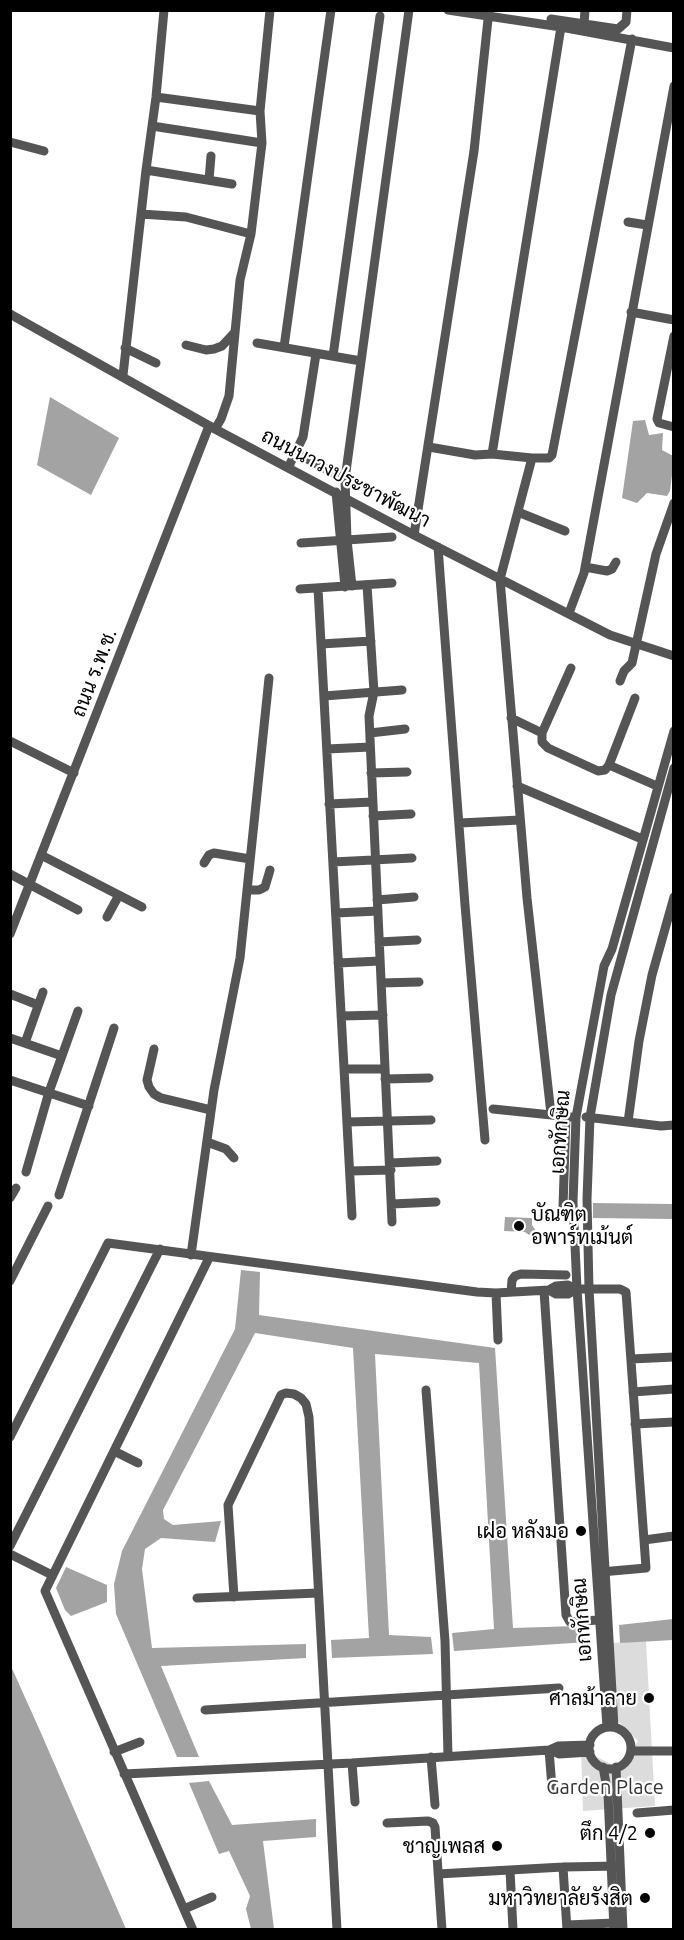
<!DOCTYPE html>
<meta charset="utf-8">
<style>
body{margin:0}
#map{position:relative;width:684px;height:1940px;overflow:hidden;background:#fff;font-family:Ubuntu,sans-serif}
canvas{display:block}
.frame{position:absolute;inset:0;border:12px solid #000;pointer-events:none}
</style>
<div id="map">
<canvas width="684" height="1940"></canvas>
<div class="frame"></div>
</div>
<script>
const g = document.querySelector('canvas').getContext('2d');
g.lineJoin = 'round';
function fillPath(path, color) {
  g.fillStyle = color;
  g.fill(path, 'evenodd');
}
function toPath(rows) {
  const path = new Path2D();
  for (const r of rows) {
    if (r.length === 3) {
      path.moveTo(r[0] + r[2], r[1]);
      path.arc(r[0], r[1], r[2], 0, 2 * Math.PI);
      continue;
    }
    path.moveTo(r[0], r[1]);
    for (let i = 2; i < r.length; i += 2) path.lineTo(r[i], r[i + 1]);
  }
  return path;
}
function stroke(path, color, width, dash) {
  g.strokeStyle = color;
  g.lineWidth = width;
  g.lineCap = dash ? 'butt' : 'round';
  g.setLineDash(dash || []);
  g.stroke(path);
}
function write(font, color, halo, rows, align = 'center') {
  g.font = font + ' Ubuntu,Sarabun,sans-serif';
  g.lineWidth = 4.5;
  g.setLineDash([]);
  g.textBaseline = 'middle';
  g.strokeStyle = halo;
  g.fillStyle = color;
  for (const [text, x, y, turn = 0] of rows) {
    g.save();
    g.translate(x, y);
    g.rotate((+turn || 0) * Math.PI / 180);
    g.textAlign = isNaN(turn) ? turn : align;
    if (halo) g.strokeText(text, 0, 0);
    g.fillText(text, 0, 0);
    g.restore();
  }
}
const green = toPath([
 [646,1641,655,1806,583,1811,581,1749,619,1768,638,1741,616,1719,611,1643]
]);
const water = toPath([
 [50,397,119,438,91,495,37,465],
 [645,420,649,435,663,433,662,450,673,456,673,467,670,491,667,496,647,493,637,503,622,498,633,421],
 [593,1203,673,1204,673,1219,593,1218],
 [505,1217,532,1218,532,1225,536,1231,529,1235,525,1232,504,1231],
 [241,1270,260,1272,259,1315,495,1348,513,1628,577,1626,583,1631,587,1642,454,1651,452,1633,494,1629,479,1363,375,1354,389,1635,431,1637,433,1654,332,1658,331,1640,369,1638,353,1348,255,1333,163,1510,164,1519,173,1525,221,1521,215,1542,161,1538,145,1549,142,1569,152,1648,306,1644,306,1658,161,1666,199,1757,177,1757,116,1614,114,1584,122,1551,235,1329],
 [66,1567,107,1585,107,1602,71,1616,65,1610,56,1588],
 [673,1619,673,1640,620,1643,619,1625],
 [10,1664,41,1733,126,1929,11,1929],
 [209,1781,232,1825,316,1819,316,1837,263,1841,274,1929,251,1929,246,1909,250,1896,229,1851,219,1854,189,1783]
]);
const minor = toPath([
 [448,10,561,27,674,48],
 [551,19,618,29,626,22,627,10],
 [584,24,585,10],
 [156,97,260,111],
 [152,126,262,143],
 [10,142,44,151],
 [146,170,232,184],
 [209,180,211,156],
 [141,214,186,217,251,234,240,280,229,396,221,419,215,429],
 [628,222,647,225],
 [251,234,262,143,260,111,270,10],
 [631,312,674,320],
 [10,314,215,429,414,535,610,635,674,656],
 [674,336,657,419,659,423,674,427],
 [257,343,361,361],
 [186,345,206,350,214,349,222,346,235,332],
 [284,347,331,10],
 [125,348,156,363],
 [333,356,380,16],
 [123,375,146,170,156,97,164,10],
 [429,447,475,455,492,454,532,458,549,458,552,455,632,39],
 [296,453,345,479],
 [492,454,561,27],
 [532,458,500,579,527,898,551,1114],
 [288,468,303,437,316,354],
 [336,492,345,587],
 [518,512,565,531],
 [414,535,474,151,489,10],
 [301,543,392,537],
 [438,547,465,905,485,1140],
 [585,567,607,571,612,569,616,562],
 [367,585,374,692,369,716,392,1222],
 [352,586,347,540,345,479,409,10],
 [318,588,352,1216],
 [300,589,392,583],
 [569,613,584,573,674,86],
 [321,644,371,641],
 [571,668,542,733,542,742,548,748,598,771,605,770,609,765,635,698],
 [620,681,624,671,632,663,656,554,674,503],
 [324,696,402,690],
 [511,718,542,733],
 [370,733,405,729],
 [10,741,74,773],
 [327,749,370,747],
 [609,765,657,786],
 [371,773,407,772],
 [517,786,642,839],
 [329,804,372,802],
 [373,816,411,814],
 [460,823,520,820],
 [41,855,142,907],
 [333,862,412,858],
 [204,863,209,855,214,853,250,859],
 [10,874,78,910],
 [247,890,259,890,265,887,270,870],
 [377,900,414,897],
 [336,913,378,911],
 [107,917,119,895],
 [10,934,209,426],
 [379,942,417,940],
 [338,963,380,961],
 [381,983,419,982],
 [10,994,38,1005],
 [341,1016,383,1015],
 [10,1038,62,1056],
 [25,1043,43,992],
 [154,1049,147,1080,149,1087,154,1094,161,1098,211,1110],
 [345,1069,385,1069],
 [385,1079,429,1078],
 [10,1080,89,1106],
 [493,1109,571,1117],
 [566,1116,563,1207,574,1219],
 [586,1117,661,1126,674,1125],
 [347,1122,431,1120],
 [628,1122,639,1041,652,975,674,897],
 [207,1142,226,1149,234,1158],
 [390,1163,437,1161],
 [350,1171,391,1170],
 [26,1172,49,1092,78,1011],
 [59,1195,114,1028],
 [10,1198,16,1188],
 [392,1204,436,1202],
 [191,1255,214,1090,240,958,269,678],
 [10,1281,48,1206],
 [549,1290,556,1294,568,1294,577,1289,620,1289,626,1292,646,1568,601,1572],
 [544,1291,566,1615,570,1622,598,1620],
 [511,1292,512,1280,515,1276,521,1274,566,1275],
 [496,1293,498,1340],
 [631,1359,674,1357],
 [426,1390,445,1641,448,1756],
 [633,1392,674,1389],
 [635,1424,674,1422],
 [10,1437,108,1243,477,1292,496,1293,549,1290,556,1286,568,1285,577,1289],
 [114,1451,138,1463],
 [644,1540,674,1536],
 [10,1546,160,1249],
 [10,1554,52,1575],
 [234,1597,228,1505,281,1395,286,1393,294,1394,301,1398,306,1404,309,1417,337,1930],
 [197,1598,318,1593],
 [205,1710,559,1688],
 [607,1727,577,1289,573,1202,576,1117,604,966,612,949,674,731],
 [614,1727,589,1289,587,1199,590,1117,611,995,674,768],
 [610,1748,21],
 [549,1750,552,1787],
 [551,1750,559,1754,590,1752],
 [631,1751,674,1751],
 [114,1752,140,1742],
 [431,1757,435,1805],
 [352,1763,355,1802],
 [603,1767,608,1794,614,1930],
 [616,1767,623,1930],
 [124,1774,352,1763,549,1750,558,1746,590,1745],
 [637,1813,674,1810],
 [387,1823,428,1821,433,1823,435,1827,442,1930],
 [563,1867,567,1930],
 [510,1870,513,1930],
 [438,1874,563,1867,619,1866],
 [184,1909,212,1897],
 [567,1925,614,1923],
 [193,1930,45,1591,209,1258]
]);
const markers = [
 [519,1226,6,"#000"],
 [581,1531,6,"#000"],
 [649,1698,6,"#000"],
 [650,1833,6,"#000"],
 [497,1846,6,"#000"],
 [645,1898,6,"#000"]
];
const streetNames = [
 ["ถนนนาวงประชาพัฒนา",346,478,28],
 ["ถนน ร.พ.ช.",94,673,-69],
 ["เอกทักษิณ",560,1132,-86],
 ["เอกทักษิณ",582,1620,-94]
];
const poiNames = [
 ["บัณฑิต",531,1214,"left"],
 ["อพาร์ทเม้นต์",531,1237,"left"],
 ["เฝอ หลังมอ",569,1531],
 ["ศาลม้าลาย",637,1698],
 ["ตึก 4/2",638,1833],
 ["ชาญเพลส",485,1846],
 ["มหาวิทยาลัยรังสิต",633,1898]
];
const parkNames = [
 ["Garden Place",605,1787]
];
fillPath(green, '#dcdcdc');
fillPath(water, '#a3a3a3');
stroke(minor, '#555', 9);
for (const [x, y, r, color] of markers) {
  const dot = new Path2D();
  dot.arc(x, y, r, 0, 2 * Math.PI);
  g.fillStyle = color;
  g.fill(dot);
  stroke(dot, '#fff', 2);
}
write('20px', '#000', '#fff', streetNames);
write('20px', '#000', '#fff', poiNames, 'right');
write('20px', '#333', '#fff', parkNames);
</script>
